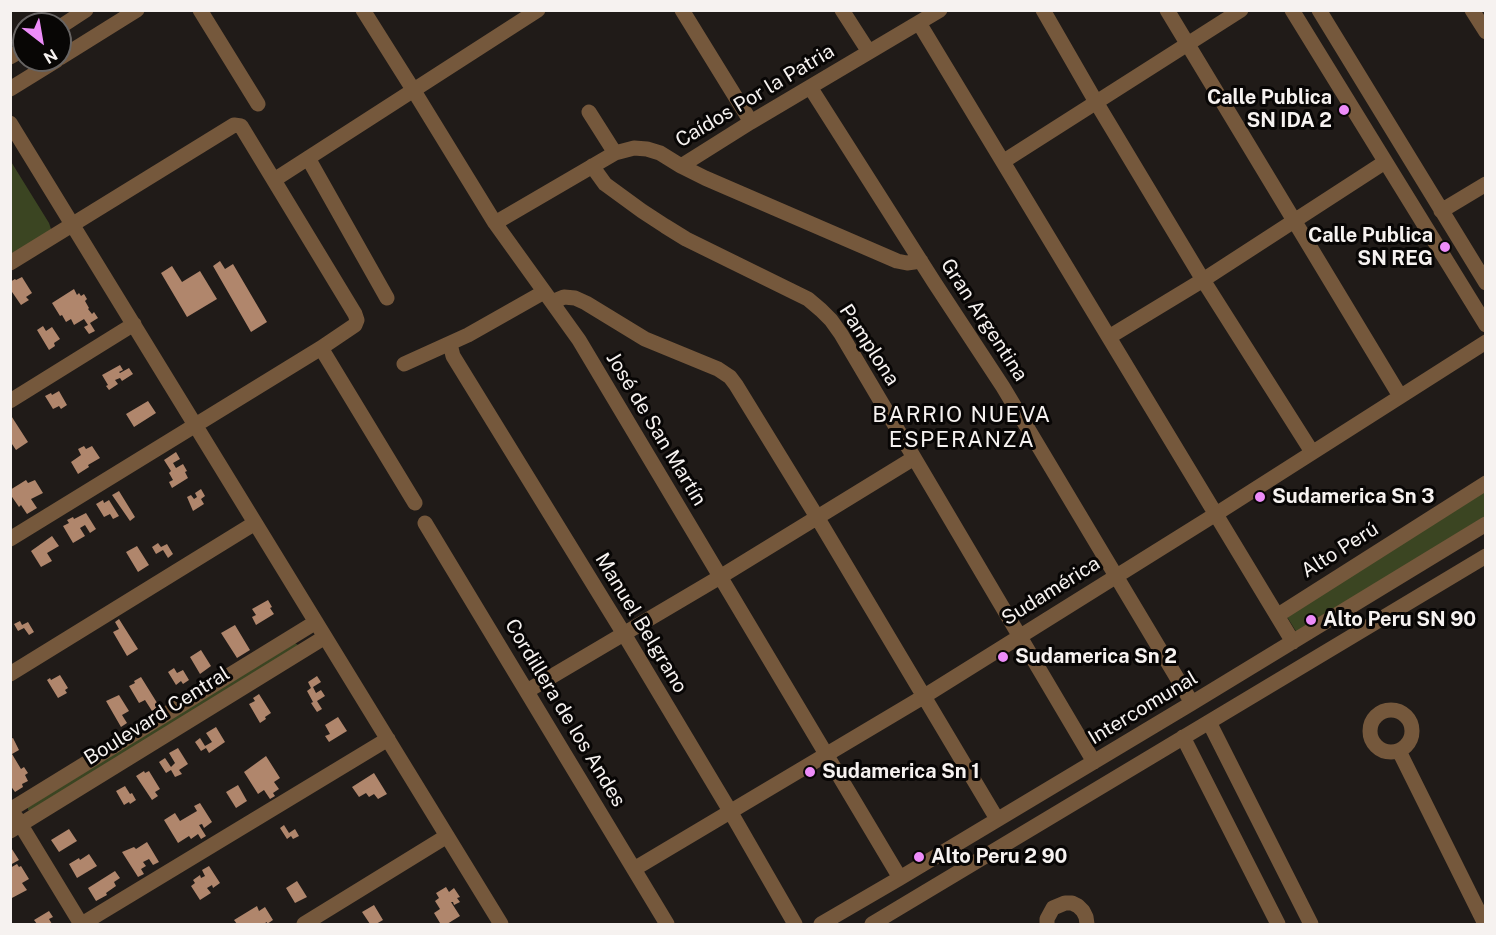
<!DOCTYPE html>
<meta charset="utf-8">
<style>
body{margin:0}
#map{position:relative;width:1496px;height:935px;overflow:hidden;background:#201b18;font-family:"Public Sans",sans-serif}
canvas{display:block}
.frame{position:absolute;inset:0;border:12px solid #f6f2f0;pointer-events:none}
.north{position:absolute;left:12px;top:12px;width:60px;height:60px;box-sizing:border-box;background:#080605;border:2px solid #676463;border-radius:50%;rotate:149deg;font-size:16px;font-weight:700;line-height:24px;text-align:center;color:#f6f2f0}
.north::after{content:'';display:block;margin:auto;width:21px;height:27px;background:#ed8cf9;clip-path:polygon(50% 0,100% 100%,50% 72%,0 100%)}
</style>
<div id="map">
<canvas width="1496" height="935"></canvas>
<div class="frame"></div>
<div class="north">N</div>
</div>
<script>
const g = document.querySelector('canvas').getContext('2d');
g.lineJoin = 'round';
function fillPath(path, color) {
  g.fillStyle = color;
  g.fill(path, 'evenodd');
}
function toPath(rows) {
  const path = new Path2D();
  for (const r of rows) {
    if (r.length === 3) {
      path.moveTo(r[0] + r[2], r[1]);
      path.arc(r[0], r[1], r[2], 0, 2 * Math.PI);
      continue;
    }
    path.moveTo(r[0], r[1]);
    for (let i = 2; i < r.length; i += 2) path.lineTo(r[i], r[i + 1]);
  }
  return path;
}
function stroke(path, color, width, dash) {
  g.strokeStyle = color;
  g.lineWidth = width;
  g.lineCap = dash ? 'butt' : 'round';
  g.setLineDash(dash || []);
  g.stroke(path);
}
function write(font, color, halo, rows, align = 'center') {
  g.font = font + ' "Public Sans",sans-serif';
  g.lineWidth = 6;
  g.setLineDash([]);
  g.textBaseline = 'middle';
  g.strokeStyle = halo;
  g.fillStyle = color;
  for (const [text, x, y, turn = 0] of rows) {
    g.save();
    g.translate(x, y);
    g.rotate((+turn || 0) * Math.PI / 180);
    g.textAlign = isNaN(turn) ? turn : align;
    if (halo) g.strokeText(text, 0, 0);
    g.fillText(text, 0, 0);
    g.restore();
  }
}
const green = toPath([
 [10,160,49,223,51,229,49,233,10,259],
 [1485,486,1485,518,1297,633,1286,615],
 [295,643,298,645,298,646,31,811,28,810,28,807]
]);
const building = toPath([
 [220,261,225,269,233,264,267,322,251,332,213,266],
 [172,266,182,282,200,271,217,299,187,317,161,273],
 [22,277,32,293,26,297,29,300,21,305,10,289,10,282,15,279,16,280],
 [74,289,77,295,79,293,81,296,84,294,87,299,85,301,89,308,88,309,92,314,94,312,98,318,90,323,95,331,89,334,84,327,88,325,84,319,74,325,71,319,66,322,62,315,60,316,52,303],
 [43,326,46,331,52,327,60,339,54,343,55,346,49,350,37,330],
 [120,365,123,370,119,372,120,373,129,368,133,374,122,381,120,378,115,380,118,384,109,390,106,386,108,385,102,375],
 [59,391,67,405,61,409,59,406,53,409,45,396,51,393,52,395],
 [148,401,156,413,134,427,126,414],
 [10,414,28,442,16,450,10,441],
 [84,446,86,449,92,446,100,458,88,465,89,467,78,474,71,462,81,455,78,449],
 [176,452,180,459,173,463,176,468,183,464,187,471,185,472,188,478,172,488,169,482,173,480,169,473,171,471,164,460],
 [26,480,28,483,35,480,43,493,31,499,37,508,27,514,21,505,19,507,10,494,10,490],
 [201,489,205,496,201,499,204,504,193,511,187,497,191,495,194,499,197,497,195,493],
 [119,491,135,517,130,521,112,495],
 [103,500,104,503,109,500,119,516,113,519,110,514,104,517,96,504],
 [86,513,96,529,90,533,85,525,80,528,85,536,73,543,63,526,69,523,67,520,73,517,74,519],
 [52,536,59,546,47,553,52,561,41,567,31,551],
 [158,543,161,547,167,544,173,554,168,558,163,550,156,554,152,547],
 [137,546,149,565,138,572,126,552],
 [268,600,272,607,270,608,274,614,256,625,252,617,256,615,252,609],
 [119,619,138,649,127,656,113,632,119,629,115,622],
 [20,621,22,625,28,622,34,632,29,635,24,628,18,631,14,624],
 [235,625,250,650,237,658,221,633],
 [201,650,211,666,200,674,190,657],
 [174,668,177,673,183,670,189,680,183,684,181,681,176,685,168,672],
 [60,675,68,688,65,690,67,693,58,698,47,680,50,678,51,680],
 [317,676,321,682,313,687,316,693,321,690,325,696,317,701,322,709,317,712,311,703,313,702,307,691,311,688,308,682],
 [141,677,159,706,152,711,145,700,139,703,129,686,135,683,134,681],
 [259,694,271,713,265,717,266,719,260,723,249,704,255,701,253,698],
 [119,695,129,711,122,715,127,723,121,727,106,701],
 [338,717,347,731,329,742,325,736,330,734,325,725],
 [216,727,225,742,209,753,206,748,201,751,195,742,200,738,205,746,212,742,206,733],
 [13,738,19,750,12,754,21,769,24,767,28,773,25,775,28,781,22,784,23,787,15,792,10,785,10,739],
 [178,748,188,764,179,770,182,774,175,777,171,770,166,773,159,762,165,758,171,767,175,763,169,753],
 [266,756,280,778,274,782,279,789,273,793,275,796,270,799,264,790,258,794,244,772],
 [144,771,145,773,149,771,160,789,155,792,158,796,152,800,136,776],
 [374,773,387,794,378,799,374,794,369,797,366,793,359,797,352,787],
 [238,785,247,801,236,808,226,792],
 [125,786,130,794,132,793,136,800,130,804,129,802,124,805,116,791],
 [200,803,212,822,204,828,202,824,199,825,206,836,201,839,198,834,191,839,189,836,178,843,164,820,175,813,180,821,197,811,194,806],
 [284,825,289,833,295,829,299,836,293,839,291,836,287,839,280,828],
 [69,829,77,841,59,852,51,840],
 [147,842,159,862,153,865,149,859,143,862,146,866,141,869,144,874,138,877,122,852,134,847,136,849],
 [10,846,19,860,10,865],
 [89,854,97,866,77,878,69,864,79,858,80,860],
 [17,864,19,867,21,866,29,879,22,883,27,890,10,899,10,868],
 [209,866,220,883,213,888,212,885,207,888,211,893,200,900,191,886,195,883,193,880,200,875,201,878,205,876,202,870],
 [115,871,120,878,114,882,116,886,106,893,107,895,96,901,88,888],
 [297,881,307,897,295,903,286,888],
 [446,887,449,892,454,888,460,897,457,898,460,902,454,905,453,902,451,902,460,916,447,924,437,924,440,923,434,913,440,909,435,901,439,898,436,893],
 [374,905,383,920,376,924,370,924,362,912],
 [257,906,259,911,265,907,273,920,267,924,267,922,263,924,237,924,234,920],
 [49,911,53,917,49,919,52,924,37,924,34,920]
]);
const minor = toPath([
 [200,10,258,104],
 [363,10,414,91,495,223,579,340,900,878],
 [682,10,751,122],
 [842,10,869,52],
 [1043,10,1096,102,1203,280,1312,452],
 [1167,10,1400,396],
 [1292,10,1486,325],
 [1319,10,1486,283],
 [1472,10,1486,32],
 [919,23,1293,642],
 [60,27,86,10],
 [10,57,24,49],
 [60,58,137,10],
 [810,87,934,282,1003,387,1192,703],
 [10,89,57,60],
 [589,112,615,153],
 [10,123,501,924],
 [308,158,387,298],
 [1004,161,1241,10],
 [592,166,605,184,642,211,665,226,686,239,808,299,821,310,831,320,841,334,1094,762],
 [681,166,705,178,897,261,907,263,921,261],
 [274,180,538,10],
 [1441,211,1486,184],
 [495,223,615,153,634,148,647,149,660,153,681,166,751,122,940,10],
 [10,263,234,125,241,126,355,314,357,320,355,325,321,348,10,539],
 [552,302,564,297,575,298,586,303,645,339,718,369,730,377,736,385,817,517,997,819],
 [1109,337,1203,280,1385,162],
 [450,344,453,356,624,634,730,811,795,924],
 [321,348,415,503],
 [404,364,468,335,544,292],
 [10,401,134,324],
 [425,523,667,924],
 [1278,615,1486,483],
 [10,674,255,523],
 [527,691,720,577,914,458],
 [1391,731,21],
 [1209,722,1311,924],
 [1183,737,1278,924],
 [1399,751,1485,924],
 [10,810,316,622],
 [16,817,81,924],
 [10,831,325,637],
 [634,869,923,697,1216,514,1486,342],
 [82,924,388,739],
 [304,924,447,836],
 [821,924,900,878,1192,703,1486,524],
 [872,924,1486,556],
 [1047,924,1047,919,1053,908,1065,903,1072,903,1078,906,1083,911,1086,917,1087,924]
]);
const markers = [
 [1344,110,6,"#ed8cf9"],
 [1445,247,6,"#ed8cf9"],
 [1260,497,6,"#ed8cf9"],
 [1311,620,6,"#ed8cf9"],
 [1003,657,6,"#ed8cf9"],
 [810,772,6,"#ed8cf9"],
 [919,857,6,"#ed8cf9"]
];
const streetNames = [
 ["Caídos Por la Patria",755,96,-31],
 ["Gran Argentina",984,320,57],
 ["Pamplona",869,345,57],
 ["José de San Martín",656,429,59],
 ["Alto Perú",1340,550,-32],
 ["Sudamérica",1051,591,-32],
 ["Manuel Belgrano",641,623,59],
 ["Intercomunal",1143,708,-31],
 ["Cordillera de los Andes",565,713,59],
 ["Boulevard Central",157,716,-32]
];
const poiNames = [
 ["Calle Publica",1332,98,"right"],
 ["SN IDA 2",1332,121,"right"],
 ["Calle Publica",1433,236,"right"],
 ["SN REG",1433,259,"right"],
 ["Sudamerica Sn 3",1272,497],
 ["Alto Peru SN 90",1323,620],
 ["Sudamerica Sn 2",1015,657],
 ["Sudamerica Sn 1",822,772],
 ["Alto Peru 2 90",931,857]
];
const quarterNames = [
 ["BARRIO NUEVA",962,415],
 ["ESPERANZA",962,440]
];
fillPath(green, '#3b4522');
fillPath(building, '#b0866c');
stroke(minor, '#75583c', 15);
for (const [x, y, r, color] of markers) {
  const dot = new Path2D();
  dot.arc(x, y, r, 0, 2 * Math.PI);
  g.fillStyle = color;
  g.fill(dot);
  stroke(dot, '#080605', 2);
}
write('20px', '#f6f2f0', '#080605', streetNames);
write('bold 20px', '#f6f2f0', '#080605', poiNames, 'left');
g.letterSpacing = '1.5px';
write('22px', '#f6f2f0', '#080605', quarterNames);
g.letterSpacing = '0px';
</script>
